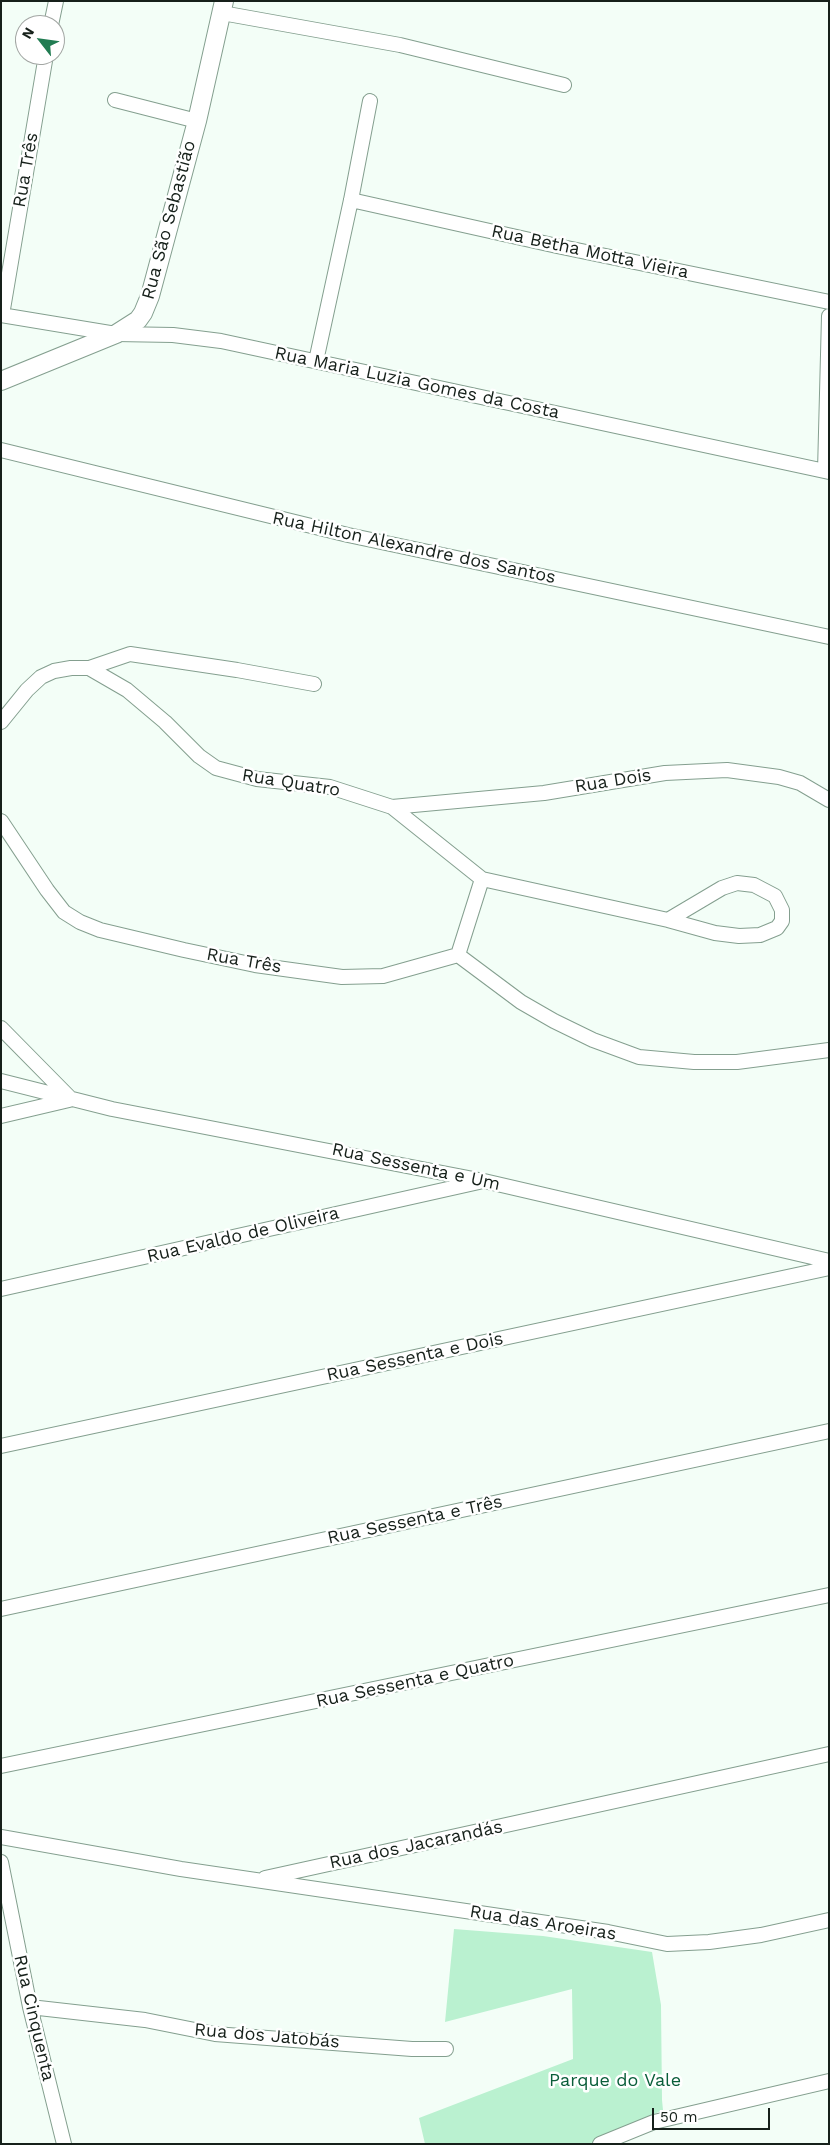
<!DOCTYPE html>
<meta charset="utf-8">
<style>
body{margin:0}
#map{position:relative;width:830px;height:2145px;overflow:hidden;background:#f3fef7;font-family:"Work Sans",sans-serif}
canvas{display:block}
.frame{position:absolute;inset:0;border:2px solid #16201a;pointer-events:none}
.north{position:absolute;left:15px;top:15px;width:50px;height:50px;box-sizing:border-box;background:#fff;border:1px solid #a2a6a3;border-radius:50%;rotate:300deg;font-size:14px;font-weight:700;line-height:20px;text-align:center;color:#16201a}
.north::after{content:'';display:block;margin:auto;width:18px;height:22px;background:#217c52;clip-path:polygon(50% 0,100% 100%,50% 72%,0 100%)}
.scale{position:absolute;left:652px;top:2108px;width:118px;height:22px;box-sizing:border-box;border:2px solid #16201a;border-top:0;padding-left:6px;font-size:15px;line-height:18px;white-space:nowrap;color:#16201a;-webkit-text-stroke:4px #fff;paint-order:stroke}
</style>
<div id="map">
<canvas width="830" height="2145"></canvas>
<div class="frame"></div>
<div class="north">N</div>
<div class="scale">50 m</div>
</div>
<script>
const g = document.querySelector('canvas').getContext('2d');
g.lineJoin = 'round';
function fillPath(path, color) {
  g.fillStyle = color;
  g.fill(path, 'evenodd');
}
function toPath(rows) {
  const path = new Path2D();
  for (const r of rows) {
    path.moveTo(r[0], r[1]);
    for (let i = 2; i < r.length; i += 2) path.lineTo(r[i], r[i + 1]);
  }
  return path;
}
function stroke(path, color, width, dash) {
  g.strokeStyle = color;
  g.lineWidth = width;
  g.lineCap = dash ? 'butt' : 'round';
  g.setLineDash(dash || []);
  g.stroke(path);
}
function write(font, color, halo, rows, align = 'center') {
  g.font = font + ' "Work Sans",sans-serif';
  g.lineWidth = 5;
  g.setLineDash([]);
  g.textBaseline = 'middle';
  g.strokeStyle = halo;
  g.fillStyle = color;
  for (const [text, x, y, turn = 0] of rows) {
    g.save();
    g.translate(x, y);
    g.rotate((+turn || 0) * Math.PI / 180);
    g.textAlign = isNaN(turn) ? turn : align;
    if (halo) g.strokeText(text, 0, 0);
    g.fillText(text, 0, 0);
    g.restore();
  }
}
const green = toPath([
 [454,1929,543,1936,652,1952,661,2005,662,2100,663,2110,589,2144,425,2144,419,2118,573,2059,572,1989,445,2022]
]);
const minor = toPath([
 [222,13,400,45,564,85],
 [51,25,56,1],
 [115,100,197,121],
 [351,200,557,246,829,302],
 [1,315,116,334,173,335,221,341,829,472],
 [2,315,46,55],
 [316,361,351,200,370,101],
 [1,450,348,535,829,637],
 [825,471,829,316],
 [89,668,130,654,237,670,314,684],
 [1,722,27,690,41,677,54,671,71,668,89,668,127,690,165,722,199,756,216,768,257,779,330,787,392,807,482,879,668,920,715,933,739,936,760,935,777,928,782,921,782,910,775,896,754,885,737,883,722,888,668,920],
 [392,807,544,793,665,773,727,770,779,777,800,783,829,800],
 [1,821,47,890,64,912,80,922,100,930,184,950,255,965,342,977,383,976,458,955,482,879],
 [458,955,521,1002,554,1021,593,1040,639,1057,694,1062,737,1062,829,1050],
 [1,1028,71,1099],
 [1,1081,112,1109,484,1181,829,1261],
 [1,1116,69,1100],
 [1,1289,479,1182],
 [1,1446,829,1268],
 [1,1609,829,1431],
 [1,1766,829,1595],
 [1,1837,181,1869,608,1932,667,1944,709,1942,761,1935,829,1920],
 [1,1862,30,2007,64,2144],
 [265,1878,829,1754],
 [30,2007,145,2020,215,2034,412,2049,446,2049],
 [600,2144,654,2122,829,2081]
]);
const tertiary = toPath([
 [1,381,116,334,138,320,143,313,150,296,197,121,224,1]
]);
const streetNames = [
 ["Rua Três",26,170,-80],
 ["Rua São Sebastião",169,220,-75],
 ["Rua Betha Motta Vieira",590,252,12],
 ["Rua Maria Luzia Gomes da Costa",417,383,12],
 ["Rua Hilton Alexandre dos Santos",414,548,12],
 ["Rua Dois",613,781,-9],
 ["Rua Quatro",291,783,9],
 ["Rua Três",244,961,10],
 ["Rua Sessenta e Um",416,1167,12],
 ["Rua Evaldo de Oliveira",243,1235,-13],
 ["Rua Sessenta e Dois",415,1357,-12],
 ["Rua Sessenta e Três",415,1520,-12],
 ["Rua Sessenta e Quatro",415,1681,-12],
 ["Rua dos Jacarandás",416,1845,-12],
 ["Rua das Aroeiras",543,1923,9],
 ["Rua Cinquenta",34,2018,77],
 ["Rua dos Jatobás",267,2036,5]
];
const parkNames = [
 ["Parque do Vale",615,2081]
];
fillPath(green, '#baf1d0');
stroke(minor, '#849f8f', 16);
stroke(tertiary, '#849f8f', 20);
stroke(minor, '#fff', 14);
stroke(tertiary, '#fff', 18);
write('18px', '#16201a', '#fff', streetNames);
write('18px', '#0a5e3a', '#fff', parkNames);
</script>
